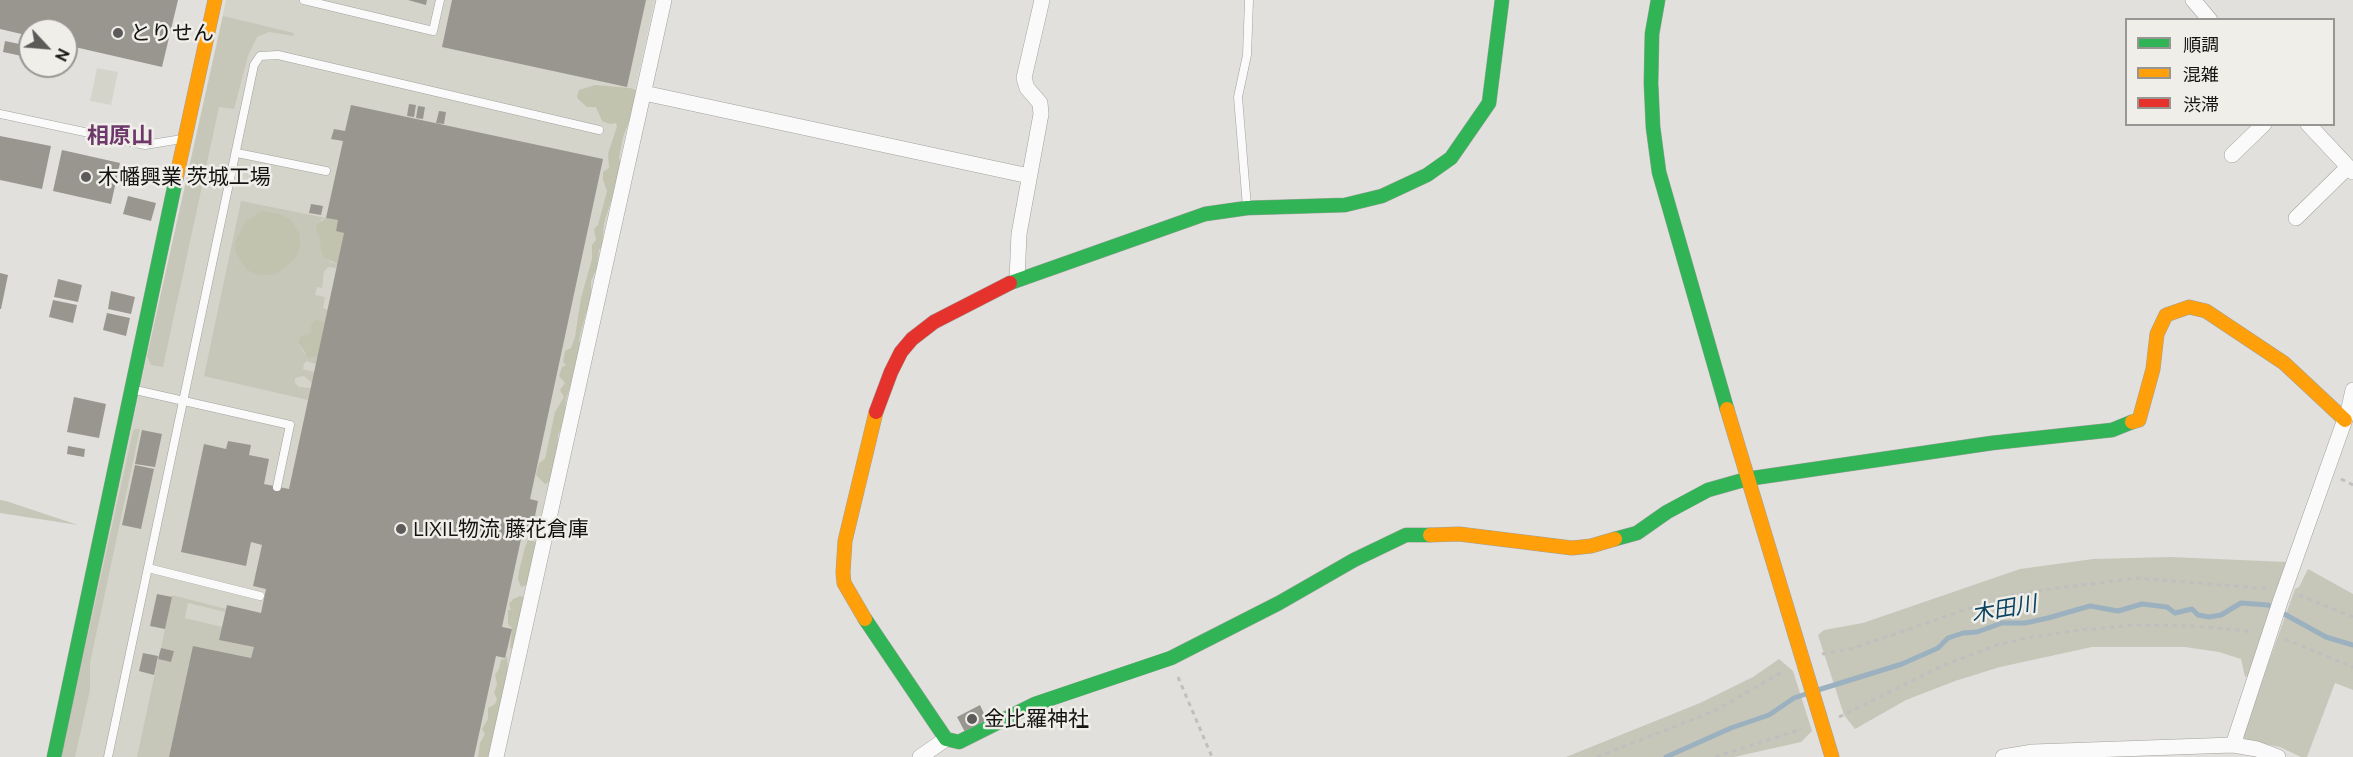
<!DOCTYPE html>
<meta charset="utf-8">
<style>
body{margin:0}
#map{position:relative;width:2353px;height:757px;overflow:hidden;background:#e1e0dd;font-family:Ubuntu,"Noto Sans JP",sans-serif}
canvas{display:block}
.legend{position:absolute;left:2125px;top:18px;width:210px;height:108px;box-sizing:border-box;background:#efeee9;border:2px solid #979693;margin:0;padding:8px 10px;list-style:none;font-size:18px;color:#141312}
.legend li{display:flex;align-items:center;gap:12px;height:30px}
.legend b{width:30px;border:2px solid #979693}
.north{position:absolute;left:18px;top:18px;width:60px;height:60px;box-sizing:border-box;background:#efeee9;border:2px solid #979693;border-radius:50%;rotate:116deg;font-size:16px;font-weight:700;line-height:24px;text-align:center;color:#141312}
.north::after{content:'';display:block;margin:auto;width:21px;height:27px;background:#5c5b59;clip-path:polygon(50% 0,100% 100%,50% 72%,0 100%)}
</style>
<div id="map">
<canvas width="2353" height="757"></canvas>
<ul class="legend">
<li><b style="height:8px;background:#30b455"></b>順調</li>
<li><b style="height:8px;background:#ff9f0a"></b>混雑</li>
<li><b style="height:8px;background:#e5322d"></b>渋滞</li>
</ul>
<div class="north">N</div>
</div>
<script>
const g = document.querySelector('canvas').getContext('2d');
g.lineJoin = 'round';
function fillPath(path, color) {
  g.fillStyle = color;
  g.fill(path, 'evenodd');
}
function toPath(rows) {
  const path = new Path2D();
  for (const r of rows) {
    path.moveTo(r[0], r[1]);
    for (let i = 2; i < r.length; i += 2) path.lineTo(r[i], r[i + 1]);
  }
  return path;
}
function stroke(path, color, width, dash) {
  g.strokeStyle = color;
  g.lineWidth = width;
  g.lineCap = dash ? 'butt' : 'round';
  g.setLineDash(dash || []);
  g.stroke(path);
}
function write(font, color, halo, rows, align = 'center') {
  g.font = font + ' Ubuntu,"Noto Sans JP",sans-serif';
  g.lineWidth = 5;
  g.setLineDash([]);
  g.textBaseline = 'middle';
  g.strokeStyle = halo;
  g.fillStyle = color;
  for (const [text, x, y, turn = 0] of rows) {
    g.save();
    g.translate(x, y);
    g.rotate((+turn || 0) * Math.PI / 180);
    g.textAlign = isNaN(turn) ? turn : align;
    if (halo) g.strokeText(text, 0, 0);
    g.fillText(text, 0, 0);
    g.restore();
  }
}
const built = toPath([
 [226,0,655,0,488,757,61,757,147,356],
 [97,68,118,72,111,105,90,101]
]);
const green = toPath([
 [223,16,294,33,293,36,269,32,257,37,248,56,234,109,219,107,163,367,151,365,147,356],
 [241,201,326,218,321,220,321,252,330,262,338,264,337,268,329,267,324,271,322,288,317,287,315,295,325,297,323,308,328,310,325,322,298,342,304,353,318,357,316,364,306,361,304,364,303,369,314,372,312,383,304,376,295,378,295,383,299,387,311,388,308,400,204,376],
 [135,429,140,429,90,663,90,690,75,757,61,757,133,431],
 [0,500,6,501,78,525,0,513],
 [2170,557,2287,562,2250,674,2245,677,2241,659,2219,652,2185,647,2092,647,2000,667,1955,681,1906,700,1855,729,1844,715,1818,635,1824,630,1863,623,2020,569,2093,559],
 [2308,569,2353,594,2353,690,2335,683,2307,757,2301,757,2280,747,2245,740,2243,734,2295,589,2299,587],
 [172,595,226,609,225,612,188,603,185,618,222,627,219,640,254,647,251,658,194,646,169,757,137,757,158,659,171,662,174,651,161,648],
 [1779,659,1793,671,1812,731,1801,742,1734,757,1566,757,1700,703,1753,677]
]);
const forest = toPath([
 [595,85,630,88,636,90,639,96,623,137,619,158,622,168,604,223,602,247,599,250,597,268,591,281,591,291,593,294,591,305,586,313,579,340,582,352,566,399,564,422,558,435,556,479,545,484,536,475,537,470,539,463,545,459,555,412,564,397,560,390,565,383,559,376,562,367,566,365,563,362,565,351,571,348,575,337,581,298,592,259,592,245,596,240,594,229,598,225,607,191,603,180,603,172,609,168,608,154,617,126,616,123,610,124,602,121,596,107,587,107,578,99,577,96,579,90],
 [262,211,280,214,290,219,300,235,300,248,295,259,277,274,266,275,256,274,247,270,236,253,235,242,246,221],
 [326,218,338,220,344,233,338,264,324,258,321,252,320,238,316,232,317,225],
 [315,320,325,322,318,357,308,357,298,342,301,336,307,335,311,332,311,326],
 [531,539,537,544,529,584,521,587,518,579,519,571,525,547,528,540],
 [520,596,523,597,526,601,523,611,520,613,521,621,516,629,513,648,510,649,512,628,508,624,508,610,511,610,509,604,513,599],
 [507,655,508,681,503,691,504,695,493,757,478,757,480,743,485,734,482,729,488,719,488,708,495,704,497,699,494,693,497,684,495,675,499,669,501,660,505,659]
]);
const stream = toPath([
 [1818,690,1902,664,1938,648,1948,638,1963,633,1977,632,2002,623,2025,623,2048,618,2090,606,2118,611,2142,604,2167,607,2175,613,2192,609,2198,615,2209,617,2221,615,2241,603,2268,605,2326,637,2353,645],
 [1666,757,1731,728,1769,715,1794,698,1806,694]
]);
const building = toPath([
 [0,0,178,0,162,67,66,45,66,30,30,30,30,36,0,29],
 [408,0,427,0,426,5],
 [452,0,646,0,627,87,442,47],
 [5,41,24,45,22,56,3,52],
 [409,104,416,105,414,117,407,116],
 [351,105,603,159,530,499,538,501,532,531,523,530,502,627,512,629,505,658,496,656,474,757,169,757,193,646,251,658,254,647,219,640,227,605,261,613,266,589,253,586,262,545,251,542,246,566,181,552,204,444,226,449,228,441,251,445,249,455,269,459,264,484,289,489,344,233,336,231,338,220,326,218,343,141,331,139,334,129,345,131],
 [418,106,425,107,423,119,416,118],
 [439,111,446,112,444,124,436,123],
 [0,136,51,146,42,189,0,180],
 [62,150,120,163,111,204,53,191],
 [128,196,156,203,151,221,123,214],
 [311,204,323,206,321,215,309,213],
 [0,273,8,275,1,309,0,309],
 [58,279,82,285,78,302,54,297],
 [111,291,135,297,131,314,108,309],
 [53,300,77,305,73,323,49,317],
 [107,313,130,318,126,336,103,330],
 [74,397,106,404,99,438,67,432],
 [142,430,162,434,155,467,135,464],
 [68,446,85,449,84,457,67,454],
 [135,465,154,469,141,529,122,525],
 [157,594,172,597,165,629,150,626],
 [161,648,174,651,171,662,158,659],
 [143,653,158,656,154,675,139,671],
 [980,705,987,720,965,732,957,717]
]);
const path = toPath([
 [2341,479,2353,485],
 [2299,595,2353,617],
 [2285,639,2353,667],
 [1822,654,1854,648,1967,609,2012,595,2037,591,2136,578,2269,589],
 [1178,677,1212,757],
 [1839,717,1942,666,1997,645,2026,638,2079,630,2136,625,2198,626,2253,632],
 [1597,757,1714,711,1784,671],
 [1715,757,1802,729]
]);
const lane = toPath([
 [304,0,433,31,440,0],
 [0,114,145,145,182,139],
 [237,153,326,171],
 [1247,207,1238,97,1247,55,1249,0],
 [131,389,290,425,277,487],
 [148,568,260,596],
 [108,757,254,65,260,56,278,55,599,130]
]);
const street = toPath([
 [2193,0,2210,20],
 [644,93,1029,176],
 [2308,124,2353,172],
 [2232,155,2264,124],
 [2296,218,2348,167],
 [1017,279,1019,234,1041,114,1040,103,1027,88,1024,78,1042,0],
 [2233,745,2280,602,2349,408,2353,390],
 [496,757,664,0],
 [920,757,946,739],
 [2003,757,2033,752,2233,745,2257,749,2278,757]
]);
const fast = toPath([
 [1658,0,1652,34,1651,83,1653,127,1659,172,1727,409],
 [1010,283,1205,214,1247,208,1345,205,1382,196,1427,175,1451,158,1489,103,1502,0],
 [1615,539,1637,533,1667,512,1708,490,1747,479,1992,443,2112,430,2132,422],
 [865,619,946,739,959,742,1035,704,1171,658,1279,603,1354,560,1406,535,1430,535],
 [54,757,176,179]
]);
const slow = toPath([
 [176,179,215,0],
 [1727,409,1832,757],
 [2132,422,2139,420,2153,369,2157,334,2166,315,2189,307,2206,311,2284,363,2345,420],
 [1430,535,1459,534,1572,548,1591,546,1615,539],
 [865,619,844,583,843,573,845,541,876,412]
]);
const jam = toPath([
 [876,412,891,372,901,352,912,339,934,322,1010,283]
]);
const markers = [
 [118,33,6,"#5c5b59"],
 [86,177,6,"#5c5b59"],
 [401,529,6,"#5c5b59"],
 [972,719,6,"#5c5b59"]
];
const poiNames = [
 ["とりせん",130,33],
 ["木幡興業 茨城工場",98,177],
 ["LIXIL物流 藤花倉庫",413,529],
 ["金比羅神社",984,719]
];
const neighbourhoodNames = [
 ["相原山",120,136]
];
const waterNames = [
 ["木田川",2004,609,-10]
];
fillPath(built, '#d5d4cb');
fillPath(green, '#c6c7b9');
fillPath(forest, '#c2c3af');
stroke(stream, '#9cb1bf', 5);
fillPath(building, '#98968f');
stroke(lane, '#a1a19e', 9);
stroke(street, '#a1a19e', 16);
stroke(fast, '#a1a19e', 15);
stroke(slow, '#a1a19e', 15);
stroke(jam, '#a1a19e', 15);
stroke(path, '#c0bfbf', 3, [4.5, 4.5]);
stroke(lane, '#fafafa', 8);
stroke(street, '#fafafa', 15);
stroke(fast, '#30b455', 14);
stroke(slow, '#ff9f0a', 14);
stroke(jam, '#e5322d', 14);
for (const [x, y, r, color] of markers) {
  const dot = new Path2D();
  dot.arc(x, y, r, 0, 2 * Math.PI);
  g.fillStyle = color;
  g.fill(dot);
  stroke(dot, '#efeee9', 2);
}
write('21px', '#141312', '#efeee9', poiNames, 'left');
write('bold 22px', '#6e396a', '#efeee9', neighbourhoodNames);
write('italic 22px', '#0b4362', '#efeee9', waterNames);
</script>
